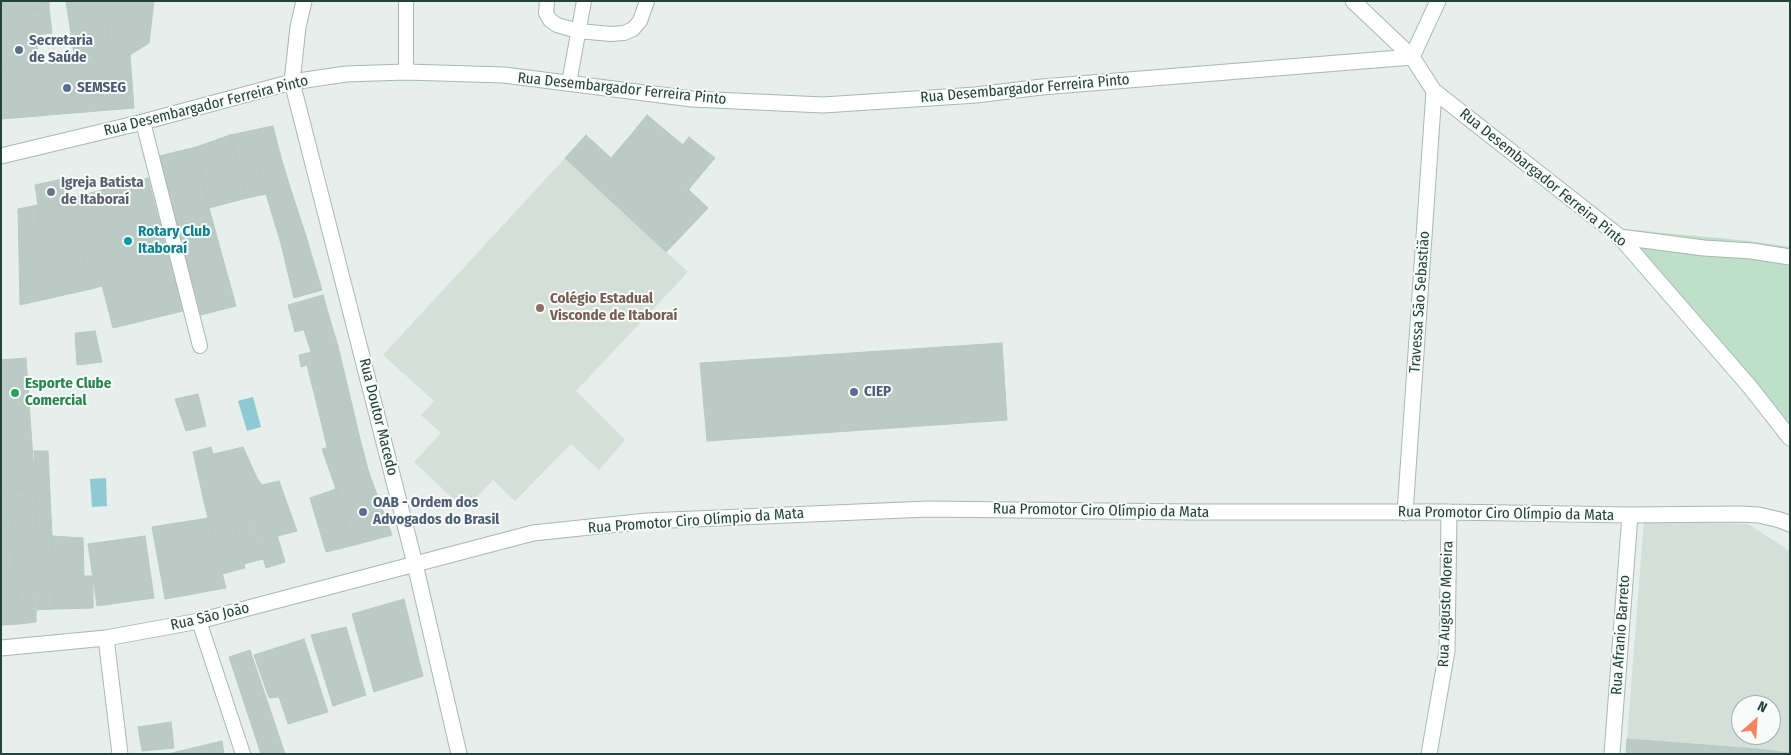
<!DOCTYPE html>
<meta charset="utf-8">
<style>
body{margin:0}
#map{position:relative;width:1791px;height:755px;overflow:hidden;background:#e6efeb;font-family:"Fira Sans Condensed",sans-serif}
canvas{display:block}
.frame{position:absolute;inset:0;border:2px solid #24423a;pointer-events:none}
.north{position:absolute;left:1731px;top:695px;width:50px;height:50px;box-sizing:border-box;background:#f7fbf9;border:1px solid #a3b1ad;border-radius:50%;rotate:26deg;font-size:14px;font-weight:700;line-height:20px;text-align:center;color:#24423a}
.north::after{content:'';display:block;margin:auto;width:18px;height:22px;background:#f4845f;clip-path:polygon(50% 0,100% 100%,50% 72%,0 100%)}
</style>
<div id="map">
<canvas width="1791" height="755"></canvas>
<div class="frame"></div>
<div class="north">N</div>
</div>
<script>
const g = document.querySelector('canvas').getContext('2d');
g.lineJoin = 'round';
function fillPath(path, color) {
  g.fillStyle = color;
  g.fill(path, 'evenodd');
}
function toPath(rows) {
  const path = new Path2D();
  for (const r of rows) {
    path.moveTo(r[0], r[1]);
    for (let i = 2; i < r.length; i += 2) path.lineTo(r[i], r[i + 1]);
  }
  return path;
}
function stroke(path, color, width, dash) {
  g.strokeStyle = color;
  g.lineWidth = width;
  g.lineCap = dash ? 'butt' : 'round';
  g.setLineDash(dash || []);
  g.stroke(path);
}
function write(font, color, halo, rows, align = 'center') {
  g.font = font + ' "Fira Sans Condensed",sans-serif';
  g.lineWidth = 4;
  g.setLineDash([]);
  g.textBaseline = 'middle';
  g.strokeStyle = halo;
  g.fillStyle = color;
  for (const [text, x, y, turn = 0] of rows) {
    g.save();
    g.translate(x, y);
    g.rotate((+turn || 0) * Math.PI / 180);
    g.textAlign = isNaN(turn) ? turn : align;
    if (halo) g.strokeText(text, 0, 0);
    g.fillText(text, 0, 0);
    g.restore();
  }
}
const built = toPath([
 [565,158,688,272,576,391,625,440,599,470,571,444,515,501,493,480,465,510,414,462,441,433,421,415,434,401,383,355],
 [1644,519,1748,524,1790,551,1790,753,1627,739],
 [1741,705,1771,705,1771,735,1741,735]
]);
const green = toPath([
 [1622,229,1749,241,1790,247,1790,430]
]);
const water = toPath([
 [253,397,261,427,247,431,238,401],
 [106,478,107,506,92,507,90,479]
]);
const building = toPath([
 [1,1,12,1,13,11,49,8,52,33,36,35,39,65,1,68,1,1],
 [12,1,49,1,49,8,13,11,12,1],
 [66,1,103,1,112,57,75,61,66,1],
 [103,1,154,1,149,43,130,55,112,57,103,1],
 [130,55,134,108,1,119,1,68,130,55],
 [647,115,683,145,664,167,637,141,629,137,647,115],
 [273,126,282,161,259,168,266,194,247,198,230,135,273,126],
 [230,135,247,198,209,208,196,147,230,135],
 [586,135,611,158,629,137,637,141,604,176,675,243,666,252,565,158,586,135],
 [689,137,715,158,689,189,664,167,689,137],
 [637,141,708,208,675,243,604,176,637,141],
 [196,147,209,208,236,306,201,315,159,156,196,147],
 [282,161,290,187,266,194,259,168,282,161],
 [148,178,183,311,113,328,79,196,148,178],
 [62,179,67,198,38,205,35,185,62,179],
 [290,187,306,236,281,244,266,194,290,187],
 [79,196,102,286,91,289,67,198,79,196],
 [67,198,74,225,40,234,38,205,67,198],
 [38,205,40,234,74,225,91,289,20,305,18,209,38,205],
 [306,236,322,290,294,298,281,244,306,236],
 [323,295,331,323,295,332,288,305,323,295],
 [331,323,338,346,311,352,304,330,331,323],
 [95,331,102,362,77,365,75,333,95,331],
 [1002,343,1007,420,707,441,700,363,1002,343],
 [338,346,352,405,319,413,307,365,301,367,299,355,338,346],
 [26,358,35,488,1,491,1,360,26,358],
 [198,394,206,426,186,431,175,399,198,394],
 [352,405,360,439,327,447,319,413,352,405],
 [360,439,369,473,336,489,322,449,360,439],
 [211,447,226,496,204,502,193,452,211,447],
 [243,447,257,478,262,485,226,496,214,454,243,447],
 [34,451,48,451,52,536,37,537,34,451],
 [369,473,392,535,351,546,336,489,369,473],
 [279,481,297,531,278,536,262,485,279,481],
 [262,485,274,525,255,530,242,491,262,485],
 [35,488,37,537,36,622,19,624,12,520,1,521,1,491,35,488],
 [336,489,351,546,326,552,310,498,336,489],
 [242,491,263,559,244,564,226,496,242,491],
 [226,496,245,568,222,574,204,502,226,496],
 [208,518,226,588,165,599,152,527,208,518],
 [12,520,19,624,1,625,1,521,12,520],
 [274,525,285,562,266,568,255,530,274,525],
 [52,536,55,609,35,610,37,537,52,536],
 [52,536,83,538,84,576,93,576,93,608,55,609,52,536],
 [145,536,154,598,97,606,88,544,145,536],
 [404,599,423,676,374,692,352,614,404,599],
 [346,627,366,695,333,706,311,635,346,627],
 [304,639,328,712,288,724,279,697,269,698,254,655,304,639],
 [250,650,285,754,261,754,229,657,250,650],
 [171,722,174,748,142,751,138,727,171,722],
 [1627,739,1757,749,1757,754,1626,754,1627,739],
 [222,741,224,754,173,754,172,753,222,741],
 [1757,749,1790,753,1790,754,1757,754,1757,749]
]);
const lane = toPath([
 [406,1,406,72],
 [547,1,546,13,550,20,557,25,578,31,611,34,624,33,633,29,640,21,647,1],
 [569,83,584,1],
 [143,122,200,346],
 [199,621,243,754]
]);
const street = toPath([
 [304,1,298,27,292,82,415,564,459,754],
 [1353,1,1412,57,1434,91,1620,237,1750,387,1790,438],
 [1,156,143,122,292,82,346,74,406,72,504,75,692,99,823,105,976,95,1042,87,1412,57,1438,1],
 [1620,237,1704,248,1752,251,1790,257],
 [1405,513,1434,91],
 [106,638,120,754],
 [1,648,106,638,199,621,533,533,647,521,928,509,1193,512,1449,512,1630,515,1739,514,1759,515,1780,520,1790,524],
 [1429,754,1447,651,1449,512],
 [1612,754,1630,515]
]);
const markers = [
 [19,50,5,"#5c6f8a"],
 [67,88,5,"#5c6f8a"],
 [51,192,5,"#6b7280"],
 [128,241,5,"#0f9aa8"],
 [540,308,5,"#8d6e63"],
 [854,392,5,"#5c6f8a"],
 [15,393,5,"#2e9e5b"],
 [363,512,5,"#5c6f8a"]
];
const serviceNames = [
 ["Secretaria",29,41],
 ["de Saúde",29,58],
 ["SEMSEG",77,88],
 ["CIEP",864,392],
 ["OAB - Ordem dos",373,503],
 ["Advogados do Brasil",373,520]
];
const streetNames = [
 ["Rua Desembargador Ferreira Pinto",622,89,6],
 ["Rua Desembargador Ferreira Pinto",1025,89,-5],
 ["Rua Desembargador Ferreira Pinto",206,106,-14],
 ["Rua Desembargador Ferreira Pinto",1543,178,39],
 ["Travessa São Sebastião",1420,302,-86],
 ["Rua Doutor Macedo",378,417,76],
 ["Rua Promotor Ciro Olímpio da Mata",1101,511,1],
 ["Rua Promotor Ciro Olímpio da Mata",1506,514,1],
 ["Rua Promotor Ciro Olímpio da Mata",696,521,-4],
 ["Rua Augusto Moreira",1446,604,-88],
 ["Rua São João",210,617,-13],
 ["Rua Afranio Barreto",1621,635,-86]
];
const worshipNames = [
 ["Igreja Batista",61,183],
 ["de Itaboraí",61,200]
];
const cultureNames = [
 ["Rotary Club",138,232],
 ["Itaboraí",138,249]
];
const educationNames = [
 ["Colégio Estadual",550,299],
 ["Visconde de Itaboraí",550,316]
];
const leisureNames = [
 ["Esporte Clube",25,384],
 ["Comercial",25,401]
];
fillPath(built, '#d4dfda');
fillPath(green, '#bfe0c8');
fillPath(water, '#8ec9d4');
fillPath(building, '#bbcac4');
stroke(building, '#b8c9c2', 1);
stroke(lane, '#a8b8b2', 16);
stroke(street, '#a8b8b2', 17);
stroke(lane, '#fff', 14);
stroke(street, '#fff', 15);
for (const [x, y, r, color] of markers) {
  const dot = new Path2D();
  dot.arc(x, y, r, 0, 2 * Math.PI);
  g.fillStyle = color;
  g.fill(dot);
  stroke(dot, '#f7fbf9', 2);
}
write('bold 15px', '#4e5e75', '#f7fbf9', serviceNames, 'left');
write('15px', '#24423a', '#f7fbf9', streetNames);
write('bold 15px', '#5b616d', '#f7fbf9', worshipNames, 'left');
write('bold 15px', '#0d838f', '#f7fbf9', cultureNames, 'left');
write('bold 15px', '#785e54', '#f7fbf9', educationNames, 'left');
write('bold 15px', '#27864d', '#f7fbf9', leisureNames, 'left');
</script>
